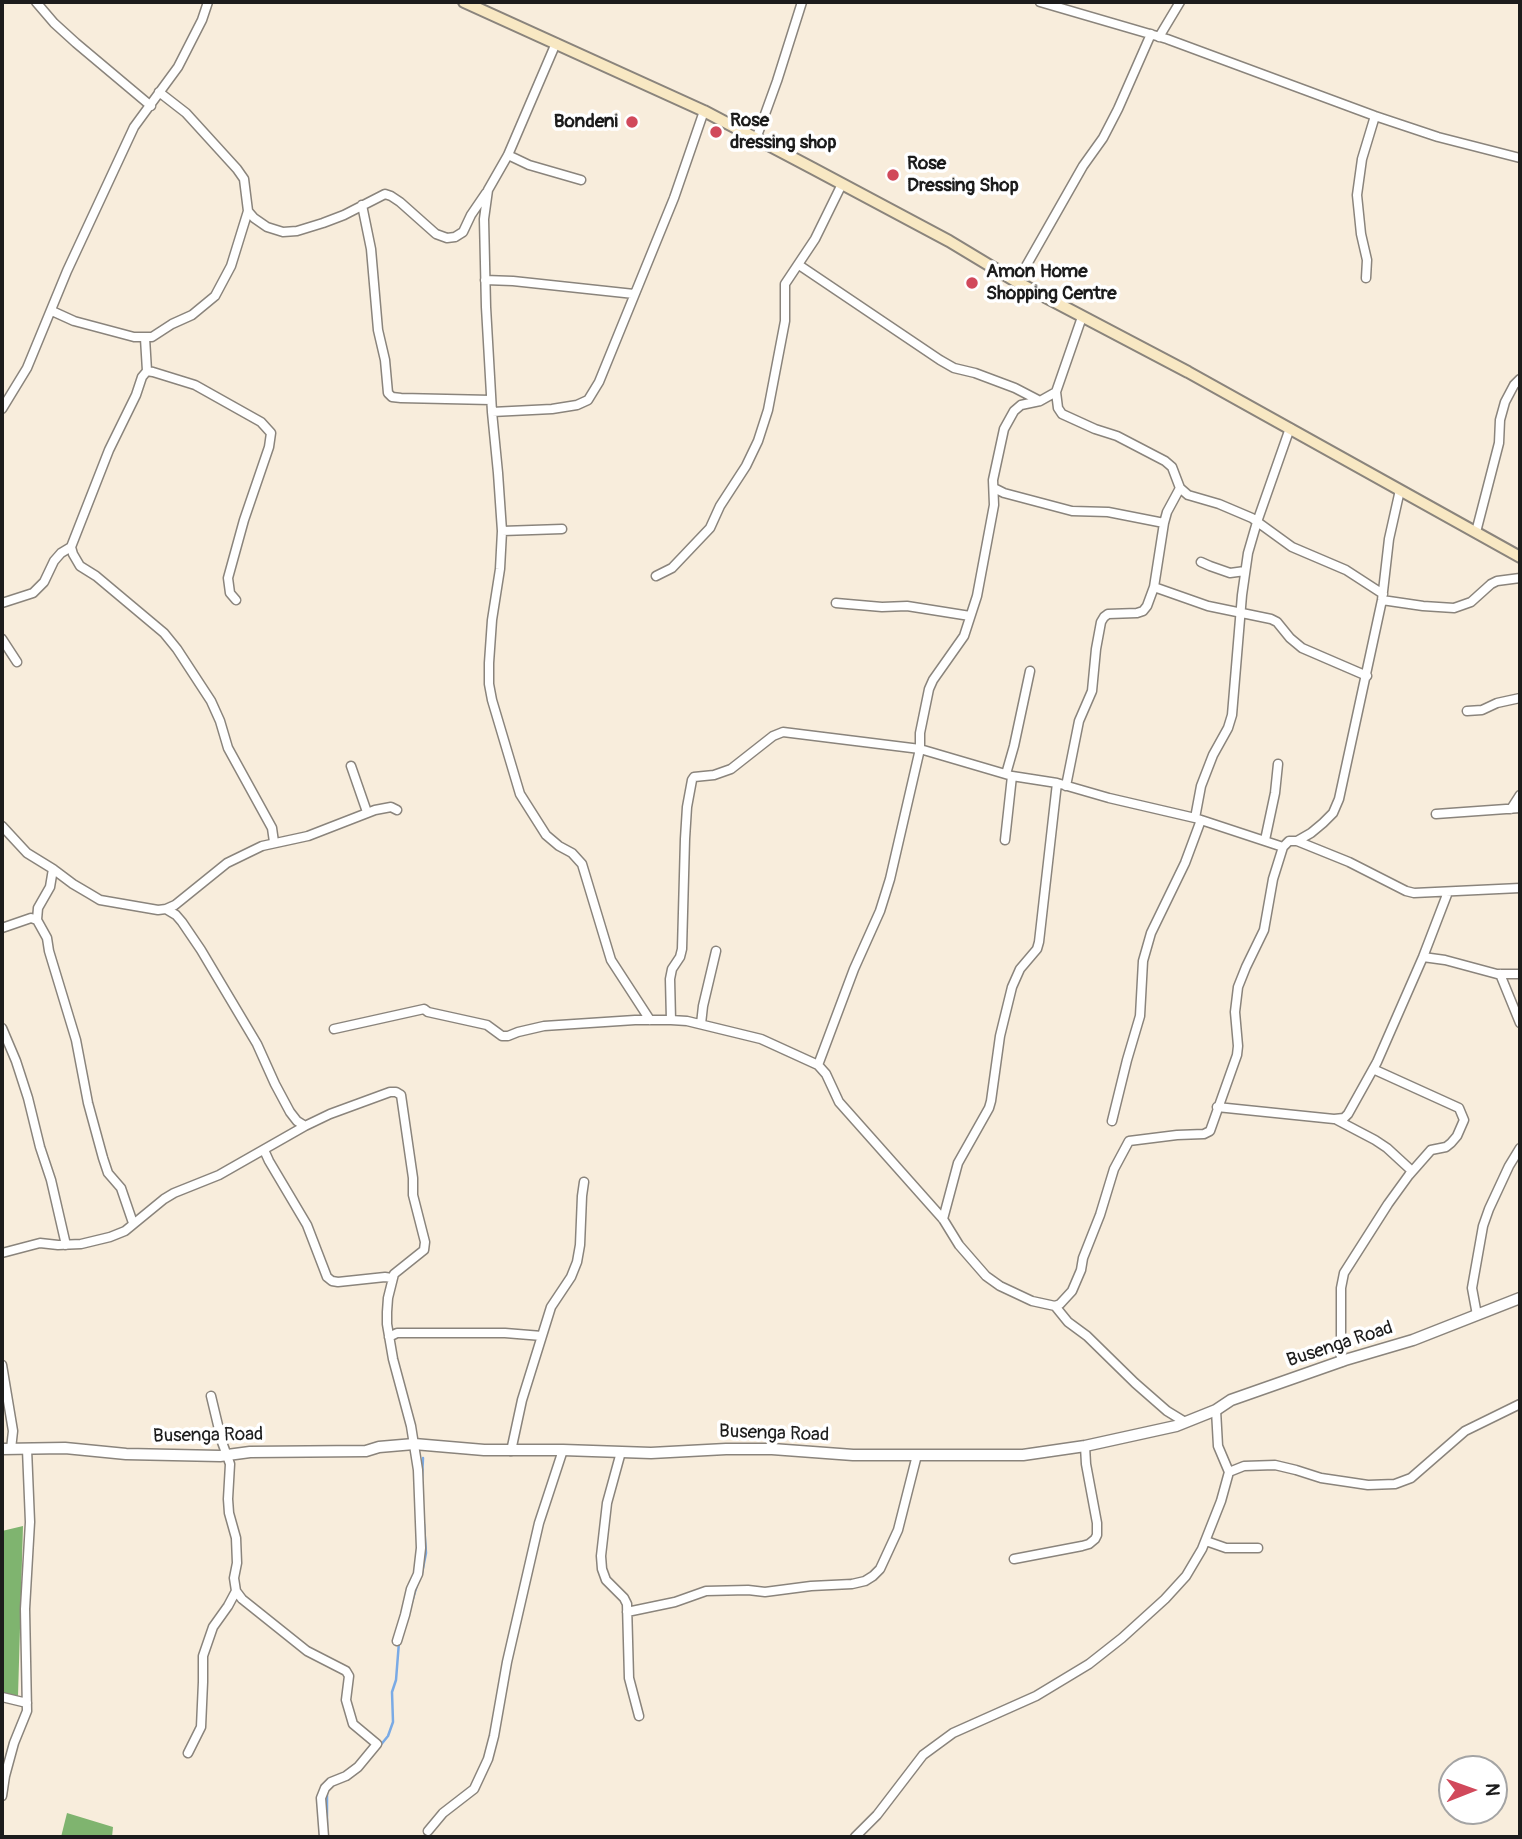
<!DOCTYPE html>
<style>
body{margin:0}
#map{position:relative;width:1522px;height:1839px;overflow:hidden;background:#f8eddc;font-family:Pangolin,sans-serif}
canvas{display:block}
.frame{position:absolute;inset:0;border:4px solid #1c1c1c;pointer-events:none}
.north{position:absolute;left:1438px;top:1755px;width:70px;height:70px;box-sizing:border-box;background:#fff;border:2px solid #a4a4a4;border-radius:50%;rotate:89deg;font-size:19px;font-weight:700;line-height:28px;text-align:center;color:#1c1c1c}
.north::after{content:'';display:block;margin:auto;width:24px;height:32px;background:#d1495b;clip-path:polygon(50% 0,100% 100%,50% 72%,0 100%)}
</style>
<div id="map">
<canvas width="1522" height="1839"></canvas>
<div class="frame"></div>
<div class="north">N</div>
</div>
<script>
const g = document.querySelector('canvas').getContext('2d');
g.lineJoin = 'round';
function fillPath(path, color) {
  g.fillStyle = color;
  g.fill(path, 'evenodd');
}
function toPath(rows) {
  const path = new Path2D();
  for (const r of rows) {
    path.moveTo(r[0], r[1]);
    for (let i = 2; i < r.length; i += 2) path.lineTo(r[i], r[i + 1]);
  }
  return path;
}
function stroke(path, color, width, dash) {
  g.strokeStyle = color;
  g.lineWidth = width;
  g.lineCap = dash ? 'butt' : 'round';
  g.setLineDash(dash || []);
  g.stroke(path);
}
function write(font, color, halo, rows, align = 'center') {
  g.font = font + ' Pangolin,sans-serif';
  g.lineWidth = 7;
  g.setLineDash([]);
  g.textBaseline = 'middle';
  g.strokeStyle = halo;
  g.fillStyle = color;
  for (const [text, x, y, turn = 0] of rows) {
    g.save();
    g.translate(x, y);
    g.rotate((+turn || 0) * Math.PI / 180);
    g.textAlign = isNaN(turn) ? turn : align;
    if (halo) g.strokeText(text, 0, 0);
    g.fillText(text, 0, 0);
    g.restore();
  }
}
const forest = toPath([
 [23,1526,18,1696,2,1693,2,1531],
 [67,1813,113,1827,112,1837,61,1837]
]);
const stream = toPath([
 [422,1479,423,1458],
 [422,1573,426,1553,424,1524],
 [409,1612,417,1585],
 [371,1757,388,1736,393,1722,392,1692,396,1680,399,1642],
 [327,1829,327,1790]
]);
const minor = toPath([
 [36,2,54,23,76,43,151,106],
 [1040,2,1167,39,1375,116,1438,137,1520,158],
 [1159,37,1180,2],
 [556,43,508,155,488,190,484,219,486,307,492,412,498,473,502,531,500,569,492,620,489,663,489,684,492,700,520,794,546,835,559,846,572,853,582,864,611,960,650,1020],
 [159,92,186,113,237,169,244,179,248,211,254,218,267,227,283,232,297,231,323,223,344,215,385,194,391,196,400,202,436,234,447,238,455,237,463,232,471,215,486,193],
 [756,139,777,81,802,2],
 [508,155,529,165,581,180],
 [362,205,371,249,378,330,385,360,388,393,392,397,401,398,491,400],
 [799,265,940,360,954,368,975,373,1015,388,1040,401],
 [1366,278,1367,260,1361,234,1357,195,1362,159,1375,116],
 [485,280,513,281,634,294],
 [1017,282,1083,166,1103,138,1118,109,1151,34],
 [52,311,74,321,134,337,152,337,172,324,192,315,215,296,231,266,248,211],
 [1082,317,1056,392,1058,408,1062,414,1095,429,1117,436,1165,461,1172,467,1180,488,1188,495,1219,504,1252,518,1292,547,1346,570,1383,594],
 [145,338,147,371],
 [2,409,27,368,67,271,134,127,178,67,202,20,208,2],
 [492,412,552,409,577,405,588,400,599,382,674,198,704,111],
 [994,488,1004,493,1072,511,1108,512,1164,523],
 [502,531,562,529],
 [1476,532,1499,443,1500,420,1505,402,1514,385,1520,379],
 [71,547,73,554,80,566,96,576,164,633,177,649,211,701,220,721,228,748,272,828,274,842],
 [1201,562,1210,566,1230,573,1245,571],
 [656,576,672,568,710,528,720,506,746,466,758,441,768,410,785,321,785,284,815,239,842,184],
 [1154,587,1208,606,1271,619,1277,622,1290,638,1302,648,1367,676],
 [1382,600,1423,606,1454,608,1471,602,1491,584,1497,581,1520,578],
 [2,603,33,593,44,582,54,561,61,553,71,547,109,450,136,395,142,377,147,371,153,372,195,385,261,422,271,433,269,447,244,520,228,578,230,593,236,600],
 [836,603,882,607,907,606,970,616],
 [2,639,17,662],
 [1467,711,1482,710,1497,703,1520,698],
 [351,766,367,812],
 [1006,774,1014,746,1030,671],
 [1066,786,1079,721,1092,691,1096,649,1101,622,1104,617,1108,614,1137,613,1143,611,1147,606,1154,587,1164,523,1167,512,1180,488],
 [1511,809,1520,795],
 [1436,814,1520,808],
 [1195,818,1201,786,1213,755,1228,728,1232,715,1242,595,1248,553,1257,522,1290,428],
 [2,826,27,853,53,869,73,884,90,894,100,900,158,910,166,909,175,905,227,863,262,846,308,836,375,810,391,807,397,810],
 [1005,840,1012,776],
 [1265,840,1275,793,1278,764],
 [1297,841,1311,833,1323,823,1333,813,1339,799,1382,600,1389,539,1400,490],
 [53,869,50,887,38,908,37,920,47,938,49,951,76,1040,88,1103,103,1158,108,1173,121,1188,133,1223],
 [166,909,176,915,182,922,201,950,257,1044,275,1084,290,1112,297,1121,305,1126],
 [2,928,31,918,37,920],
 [1423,957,1445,960,1497,974,1520,974],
 [1500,974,1520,1023],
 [671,1020,670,979,672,969,680,957,682,949,685,839,687,807,692,780,694,777,714,775,731,769,773,736,783,732,920,749,1012,776,1057,783,1109,798,1195,818,1283,847],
 [701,1024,703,1006,716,951],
 [2,1028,16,1061,28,1098,40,1147,51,1180,66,1245],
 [334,1029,424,1009,428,1012,487,1025,502,1036,508,1036,518,1032,544,1026,635,1020,671,1020,687,1021,761,1039,818,1065,826,1074,839,1102,943,1219,959,1245,986,1276,1000,1286,1032,1301,1055,1306,1060,1304,1072,1291,1081,1270,1083,1258,1100,1215,1114,1169,1129,1141,1177,1135,1204,1134,1210,1131,1237,1055,1238,1046,1235,1012,1238,987,1246,967,1264,930,1273,879,1283,847,1289,841,1297,841,1349,862,1406,891,1414,893,1520,888],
 [818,1065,854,969,880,911,890,879,920,749,920,733,929,689,933,680,964,636,977,596,994,505,993,480,1004,429,1014,411,1021,405,1040,401,1056,392],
 [1217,1107,1334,1119,1344,1118,1348,1114,1377,1062,1423,957,1448,892],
 [1337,1120,1375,1140,1387,1148,1412,1171],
 [1112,1121,1127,1060,1140,1016,1143,961,1151,933,1185,863,1201,820],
 [264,1150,269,1161,307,1225,327,1277,332,1281,338,1282,385,1277,392,1278],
 [943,1219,958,1163,989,1108,991,1101,1000,1036,1012,987,1020,969,1037,949,1039,942,1057,783],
 [2,1253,40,1243,58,1245,81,1244,110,1237,125,1231,164,1199,174,1193,219,1175,305,1126,330,1114,390,1092,396,1092,401,1095,413,1178,413,1195,425,1242,424,1250,394,1274,388,1298,387,1312,387,1324,393,1359,411,1426,418,1470,421,1548,418,1574,411,1589,405,1615,397,1641],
 [1055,1306,1068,1322,1087,1336,1135,1383,1167,1411,1185,1422],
 [1477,1315,1472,1288,1483,1226,1489,1209,1509,1166,1520,1148],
 [389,1337,397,1333,505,1333,542,1336],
 [1341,1362,1341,1288,1344,1273,1388,1204,1409,1175,1431,1150,1446,1147,1451,1143,1457,1136,1464,1120,1459,1108,1373,1069],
 [2,1365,13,1431,11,1449],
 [211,1396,222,1442,230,1464,228,1499,229,1513,236,1538,237,1563,234,1578,236,1591,242,1599,307,1651,346,1671,349,1676,346,1700,353,1724,377,1744,358,1767,346,1776,331,1782,325,1788,321,1798,324,1837],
 [1216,1410,1218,1446,1229,1472],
 [511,1451,522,1400,551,1307,571,1277,577,1262,580,1245,582,1196,584,1182],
 [621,1452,607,1503,601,1556,602,1569,606,1580,624,1598,627,1604,629,1678,639,1716],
 [1206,1541,1226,1548,1258,1548],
 [1014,1559,1082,1546,1089,1544,1095,1539,1097,1535,1097,1523,1086,1464,1085,1446],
 [627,1612,675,1602,706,1591,748,1590,765,1592,811,1586,852,1584,865,1581,873,1576,880,1569,898,1530,917,1455],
 [2,1697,27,1703],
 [188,1753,201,1727,203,1682,203,1656,213,1627,228,1606,236,1591],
 [2,1796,5,1776,14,1743,27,1711,25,1609,30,1522,27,1449],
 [428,1831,443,1813,474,1789,488,1759,494,1736,507,1662,539,1523,563,1450],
 [855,1837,877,1815,923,1755,953,1733,1036,1696,1089,1664,1122,1638,1165,1599,1186,1576,1202,1549,1221,1501,1229,1472,1244,1466,1275,1465,1296,1470,1321,1478,1348,1482,1368,1485,1395,1484,1411,1478,1465,1431,1520,1404]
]);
const tertiary = toPath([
 [2,1449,65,1448,126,1454,220,1456,250,1452,366,1451,379,1447,414,1444,484,1450,563,1450,651,1453,726,1449,772,1449,853,1455,1023,1455,1085,1446,1176,1426,1216,1410,1231,1400,1345,1360,1413,1340,1520,1298]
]);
const secondary = toPath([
 [464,2,704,111,814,169,949,241,1017,282,1188,372,1520,557]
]);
const markers = [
 [632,122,7,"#d1495b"],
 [716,132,7,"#d1495b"],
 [893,175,7,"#d1495b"],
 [972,283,7,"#d1495b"]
];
const poiNames = [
 ["Rose",730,121],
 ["dressing shop",730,143],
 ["Bondeni",618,122,"right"],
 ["Rose",907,164],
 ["Dressing Shop",907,186],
 ["Amon Home",986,272],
 ["Shopping Centre",986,294]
];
const streetNames = [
 ["Busenga Road",1340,1345,-18],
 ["Busenga Road",774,1434,2],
 ["Busenga Road",208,1436,-1]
];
fillPath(forest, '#7fb46f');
stroke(stream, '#7aaae5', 2.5);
stroke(minor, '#8a847c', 11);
stroke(tertiary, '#8a847c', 13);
stroke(secondary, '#8a847c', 14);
stroke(minor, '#fff', 8);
stroke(tertiary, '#fff', 10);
stroke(secondary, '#f8e8c3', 10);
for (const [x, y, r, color] of markers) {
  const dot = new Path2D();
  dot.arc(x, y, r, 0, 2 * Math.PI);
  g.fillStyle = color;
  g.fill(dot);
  stroke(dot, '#fff', 2.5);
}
write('bold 19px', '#1c1c1c', '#fff', poiNames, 'left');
write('19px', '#1c1c1c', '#fff', streetNames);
</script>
